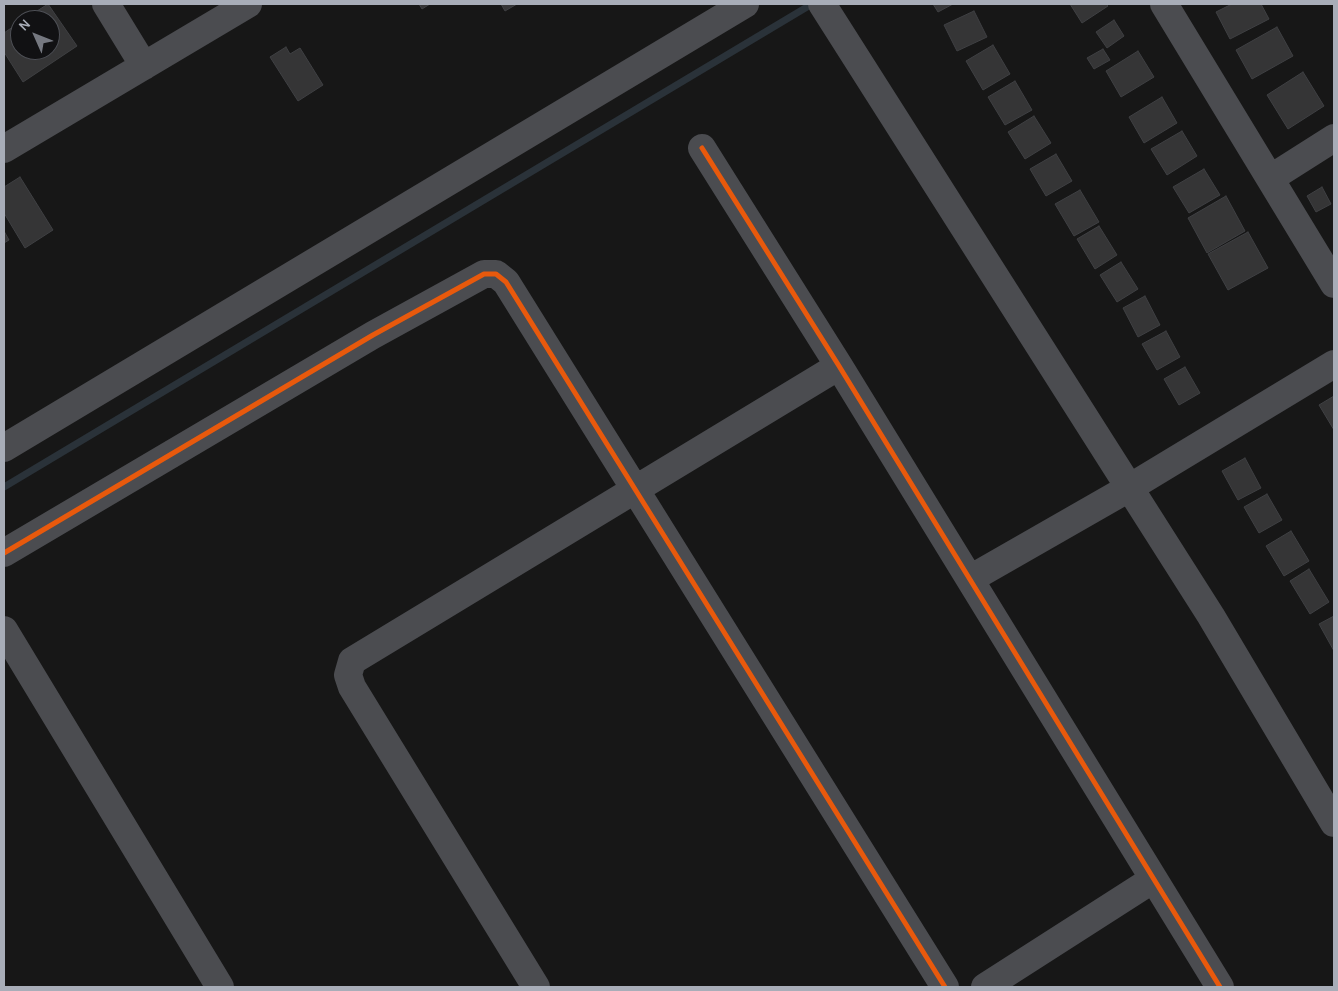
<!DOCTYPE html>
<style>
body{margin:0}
#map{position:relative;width:1338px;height:991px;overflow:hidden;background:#171717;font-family:Karla,sans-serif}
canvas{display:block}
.frame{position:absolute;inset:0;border:5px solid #a8adb8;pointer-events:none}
.north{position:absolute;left:10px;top:10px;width:50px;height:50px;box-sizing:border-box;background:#111113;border:1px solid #4d4f55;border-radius:50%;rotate:314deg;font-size:14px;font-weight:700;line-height:20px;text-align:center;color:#a8adb8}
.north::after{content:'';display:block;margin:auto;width:18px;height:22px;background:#757880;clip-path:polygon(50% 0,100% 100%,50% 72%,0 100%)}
</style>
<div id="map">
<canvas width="1338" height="991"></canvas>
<div class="frame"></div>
<div class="north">N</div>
</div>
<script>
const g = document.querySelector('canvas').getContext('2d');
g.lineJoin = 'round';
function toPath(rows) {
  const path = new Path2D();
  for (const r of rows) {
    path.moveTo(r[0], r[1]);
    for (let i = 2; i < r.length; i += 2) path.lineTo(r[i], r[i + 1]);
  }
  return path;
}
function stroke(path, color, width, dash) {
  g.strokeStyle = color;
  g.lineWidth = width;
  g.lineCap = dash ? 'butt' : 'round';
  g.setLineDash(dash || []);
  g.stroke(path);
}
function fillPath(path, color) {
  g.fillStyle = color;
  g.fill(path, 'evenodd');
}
const stream = toPath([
 [4,487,812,4]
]);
const building = toPath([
 [48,4,77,46,23,82,4,52,4,33,20,22,20,50,50,50,50,20,23,20,48,4],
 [419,4,430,4,422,9,419,4],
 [501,4,517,4,505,11,501,4],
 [933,4,953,4,938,12,933,4],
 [1070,4,1106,4,1108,6,1082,23,1070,4],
 [1232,4,1261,4,1269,19,1230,39,1216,12,1232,4],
 [974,11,987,37,957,51,944,25,974,11],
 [1114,20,1124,36,1107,48,1096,32,1114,20],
 [1277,27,1293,56,1252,79,1236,50,1277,27],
 [993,45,1010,74,983,90,966,61,993,45],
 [286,47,290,54,300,48,323,85,298,101,270,57,286,47],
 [1103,49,1110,60,1094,69,1087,58,1103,49],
 [1138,51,1154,77,1121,97,1106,71,1138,51],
 [1303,72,1324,106,1288,129,1267,95,1303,72],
 [1015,81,1032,110,1005,125,988,97,1015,81],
 [1162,97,1177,123,1144,143,1129,117,1162,97],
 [1034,116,1051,143,1025,159,1008,132,1034,116],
 [1182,131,1197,156,1167,175,1151,149,1182,131],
 [1056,154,1072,181,1046,196,1030,169,1056,154],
 [1204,169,1220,195,1189,213,1173,187,1204,169],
 [20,177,53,230,25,248,4,213,4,187,20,177],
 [1322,187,1331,204,1316,212,1307,196,1322,187],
 [1080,190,1099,222,1074,236,1055,204,1080,190],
 [1226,196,1245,231,1207,253,1188,218,1226,196],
 [1099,226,1117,255,1095,269,1077,239,1099,226],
 [4,231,9,240,4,243,4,231],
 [1248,232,1268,268,1228,290,1208,254,1248,232],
 [1121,262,1138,289,1117,302,1100,275,1121,262],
 [1145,296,1160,325,1138,337,1123,308,1145,296],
 [1166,331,1180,357,1157,370,1142,344,1166,331],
 [1185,367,1200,393,1179,405,1164,379,1185,367],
 [1334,396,1334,430,1319,405,1334,396],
 [1245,458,1261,488,1238,500,1222,471,1245,458],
 [1267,494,1282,520,1259,533,1244,507,1267,494],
 [1291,531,1309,561,1284,576,1266,546,1291,531],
 [1309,569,1329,602,1310,614,1290,581,1309,569],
 [1334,616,1334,651,1319,624,1334,616]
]);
const minor = toPath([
 [106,4,144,66],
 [822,4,1211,616,1334,823],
 [1164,4,1334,284],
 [702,148,839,366,1220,987],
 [4,149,248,4],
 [1271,178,1334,138],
 [4,448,745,4],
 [4,553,373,335,484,274,496,274,506,282,945,987],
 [970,579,1129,488,1334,364],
 [4,630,220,987],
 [536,987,352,687,348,675,352,661,839,366],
 [985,987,1152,880]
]);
const cycleway = toPath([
 [702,148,839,366,1220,987],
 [4,553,373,335,484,274,496,274,506,282,945,987]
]);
stroke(stream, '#2a3239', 7);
fillPath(building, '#353536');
stroke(building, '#3f4043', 1);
stroke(minor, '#4b4c50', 28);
stroke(cycleway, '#e8590c', 5);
</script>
